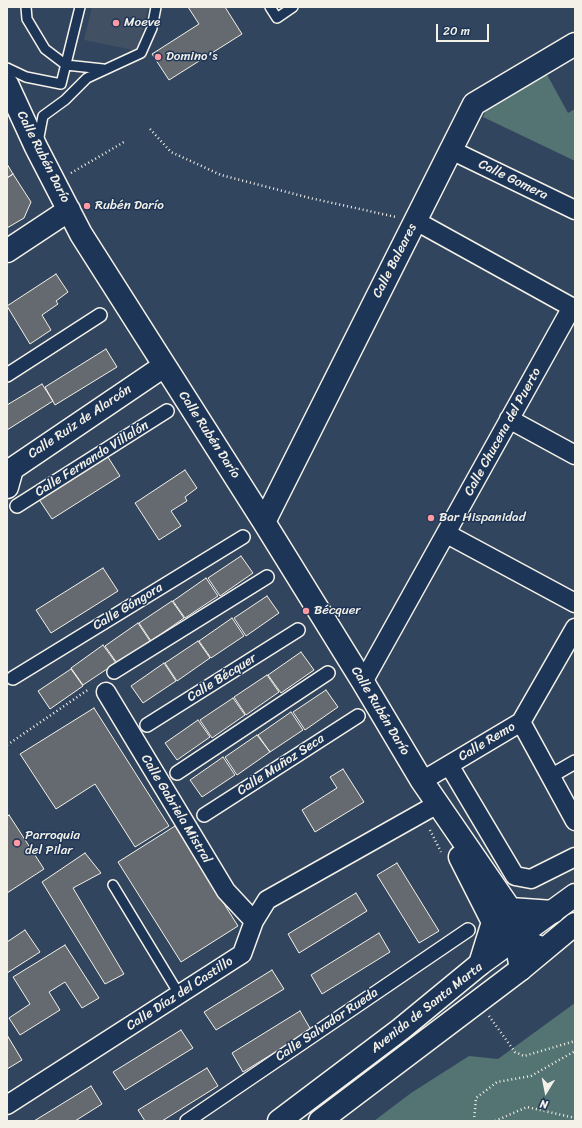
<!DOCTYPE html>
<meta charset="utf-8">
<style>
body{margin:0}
#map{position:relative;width:582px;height:1128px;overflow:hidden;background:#32455e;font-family:Sriracha,sans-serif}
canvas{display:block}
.frame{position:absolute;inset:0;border:8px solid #f4f1e8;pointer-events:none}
.north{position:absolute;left:526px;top:1072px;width:40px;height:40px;-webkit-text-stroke:3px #1d3557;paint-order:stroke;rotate:190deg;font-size:11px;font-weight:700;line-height:16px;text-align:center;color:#f4f1e8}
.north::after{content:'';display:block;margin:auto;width:14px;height:18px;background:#f4f1e8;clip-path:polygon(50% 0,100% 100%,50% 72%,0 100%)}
.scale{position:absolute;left:436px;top:24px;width:53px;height:18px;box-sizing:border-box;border:2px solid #f4f1e8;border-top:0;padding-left:5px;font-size:12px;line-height:14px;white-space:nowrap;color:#f4f1e8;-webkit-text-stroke:3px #1d3557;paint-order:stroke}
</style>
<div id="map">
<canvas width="582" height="1128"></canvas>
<div class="frame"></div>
<div class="north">N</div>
<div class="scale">20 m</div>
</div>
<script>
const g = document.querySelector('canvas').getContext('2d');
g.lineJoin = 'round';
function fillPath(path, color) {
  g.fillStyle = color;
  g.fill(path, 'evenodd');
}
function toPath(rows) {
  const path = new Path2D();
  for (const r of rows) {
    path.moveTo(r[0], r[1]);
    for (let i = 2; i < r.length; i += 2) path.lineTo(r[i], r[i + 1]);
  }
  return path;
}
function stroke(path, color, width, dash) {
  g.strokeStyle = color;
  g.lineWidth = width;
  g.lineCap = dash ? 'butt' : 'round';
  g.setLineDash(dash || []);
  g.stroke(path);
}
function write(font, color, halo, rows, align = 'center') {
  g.font = font + ' Sriracha,sans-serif';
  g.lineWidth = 3;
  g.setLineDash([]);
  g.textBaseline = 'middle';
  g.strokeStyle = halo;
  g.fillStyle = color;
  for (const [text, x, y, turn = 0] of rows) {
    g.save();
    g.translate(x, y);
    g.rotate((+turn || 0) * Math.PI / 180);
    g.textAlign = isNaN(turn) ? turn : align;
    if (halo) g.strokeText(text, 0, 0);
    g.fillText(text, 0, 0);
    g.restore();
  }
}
const built = toPath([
 [92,7,148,7,138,51,84,40]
]);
const green = toPath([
 [545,71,568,113,575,109,575,161,483,117,488,106],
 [575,1003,575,1121,374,1121,411,1093,469,1056,498,1059]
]);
const building = toPath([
 [188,7,225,7,242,34,169,80,152,54,199,24,188,7],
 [7,164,13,174,7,178,7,164],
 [13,174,31,202,24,218,7,228,7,178,13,174],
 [56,274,68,292,56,301,58,304,42,315,51,330,30,344,7,306,56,274],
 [106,349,117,367,55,405,45,387,106,349],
 [42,384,53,401,7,430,7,405,42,384],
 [106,454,120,476,52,519,38,498,106,454],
 [185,470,197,488,185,497,187,501,171,511,181,526,159,540,135,503,185,470],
 [241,556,253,573,220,596,208,578,241,556],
 [103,568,118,591,51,633,36,610,103,568],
 [206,578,218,596,185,618,173,601,206,578],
 [267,596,279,613,246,636,234,618,267,596],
 [172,601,184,618,151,641,139,623,172,601],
 [232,618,244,636,211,658,199,641,232,618],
 [138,623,150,641,117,663,105,646,138,623],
 [198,641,210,658,177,681,165,663,198,641],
 [103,645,116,663,83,685,71,668,103,645],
 [301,652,314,670,281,693,268,675,301,652],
 [164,663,176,681,143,703,131,686,164,663],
 [71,669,83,686,50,709,38,691,71,669],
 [267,675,279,692,246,715,234,697,267,675],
 [326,690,338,707,305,730,293,712,326,690],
 [233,698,245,715,212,738,200,720,233,698],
 [94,708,169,826,135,847,95,784,56,809,20,754,94,708],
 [291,712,303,730,270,752,258,735,291,712],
 [198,720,210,737,177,760,165,743,198,720],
 [257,735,270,752,237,775,225,757,257,735],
 [223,757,235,775,202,797,190,780,223,757],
 [343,769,364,802,315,832,302,810,337,788,330,777,343,769],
 [9,815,44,869,7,893,7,817,9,815],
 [175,826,238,926,181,962,118,862,175,826],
 [85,853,101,873,73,888,124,974,105,984,42,882,85,853],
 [397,863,439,931,419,943,377,875,397,863],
 [356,893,367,911,299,953,288,934,356,893],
 [25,930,40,952,7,973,7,942,25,930],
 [379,933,390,952,322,994,311,975,379,933],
 [65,945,99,998,82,1008,65,982,49,992,60,1010,20,1035,9,1018,30,1004,13,977,65,945],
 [272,970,284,989,216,1030,204,1012,272,970],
 [300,1011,311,1030,243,1072,232,1053,300,1011],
 [181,1030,193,1048,125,1090,113,1072,181,1030],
 [7,1035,22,1060,7,1069,7,1035],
 [207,1068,218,1086,162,1121,145,1121,138,1110,207,1068],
 [91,1086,102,1104,75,1121,34,1121,91,1086]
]);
const path = toPath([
 [150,129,171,152,221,175,310,198,396,217],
 [71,173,124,142],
 [7,745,89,689],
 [430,830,441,852],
 [489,1016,515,1052,524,1056,575,1041],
 [474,1121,476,1098,497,1082,531,1076,575,1051],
 [495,1121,527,1107,575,1118]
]);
const service = toPath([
 [26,7,27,19,45,49,66,65,103,69],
 [270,7,277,18,293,7],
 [7,68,26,77,61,84,80,7],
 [38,142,43,116,65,100,87,78,141,53,152,28,156,7],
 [113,885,179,994]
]);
const pedestrian = toPath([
 [7,375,100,315],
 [17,506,167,411],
 [114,672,267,577],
 [13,678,243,537],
 [147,725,298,630],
 [177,773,328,673],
 [549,777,575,762],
 [204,815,358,716],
 [187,1121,468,930]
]);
const minor = toPath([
 [451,150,575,210],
 [416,221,575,309],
 [509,419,575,455],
 [447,534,575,603],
 [363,682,572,307],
 [106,692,226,891,254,921],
 [521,722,575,821],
 [449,765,515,876,531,879,575,857],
 [422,781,521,722,575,628],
 [7,1105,242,954,254,921,267,900,434,806]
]);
const tertiary = toPath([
 [7,84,36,147,81,234,264,522,363,682,422,781,510,909,521,969],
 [7,251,69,210],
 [7,487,12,469,164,366],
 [264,522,474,104,575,44],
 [460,857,493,922,516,938,544,949],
 [510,909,553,912],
 [480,964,493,922]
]);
const secondary = toPath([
 [279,1121,401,1029,480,964,575,895],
 [320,1121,521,969,575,924]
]);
const markers = [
 [116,23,4,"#ff9aa2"],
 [158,57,4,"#ff9aa2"],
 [87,206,4,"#ff9aa2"],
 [431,518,4,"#ff9aa2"],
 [306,611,4,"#ff9aa2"],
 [17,843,4,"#ff9aa2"]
];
const poiNames = [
 ["Moeve",124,23],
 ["Domino's",166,57],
 ["Rubén Darío",95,206],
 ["Bar Hispanidad",439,518],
 ["Bécquer",314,611],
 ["Parroquia",25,836],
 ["del Pilar",25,851]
];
const streetNames = [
 ["Calle Rubén Darío",43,157,63],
 ["Calle Gomera",513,180,26],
 ["Calle Baleares",395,261,-63],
 ["Calle Ruiz de Alarcón",80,422,-34],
 ["Calle Chucena del Puerto",503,432,-61],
 ["Calle Rubén Darío",209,435,57],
 ["Calle Fernando Villalón",92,459,-32],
 ["Calle Góngora",128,607,-31],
 ["Calle Bécquer",222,678,-32],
 ["Calle Rubén Darío",380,711,59],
 ["Calle Remo",487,742,-31],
 ["Calle Muñoz Seca",281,765,-33],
 ["Calle Gabriela Mistral",176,809,59],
 ["Calle Díaz del Castillo",180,994,-33],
 ["Avenida de Santa Marta",427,1008,-38],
 ["Calle Salvador Rueda",327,1025,-34]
];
fillPath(built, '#415063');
fillPath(green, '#547473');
fillPath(building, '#646a6f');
stroke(building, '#f4f1e8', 1);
stroke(service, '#f4f1e8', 12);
stroke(pedestrian, '#f4f1e8', 16);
stroke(minor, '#f4f1e8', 21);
stroke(tertiary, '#f4f1e8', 25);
stroke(secondary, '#f4f1e8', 25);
stroke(path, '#f4f1e8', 2.5, [1, 3]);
stroke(service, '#1d3557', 9);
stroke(pedestrian, '#1d3557', 13);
stroke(minor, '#1d3557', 18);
stroke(tertiary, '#1d3557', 22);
stroke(secondary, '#1d3557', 22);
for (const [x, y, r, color] of markers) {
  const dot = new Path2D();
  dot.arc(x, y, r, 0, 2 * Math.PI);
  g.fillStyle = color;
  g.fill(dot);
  stroke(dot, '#1d3557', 1.5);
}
write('13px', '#f4f1e8', '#1d3557', poiNames, 'left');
write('13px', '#f4f1e8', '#1d3557', streetNames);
</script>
